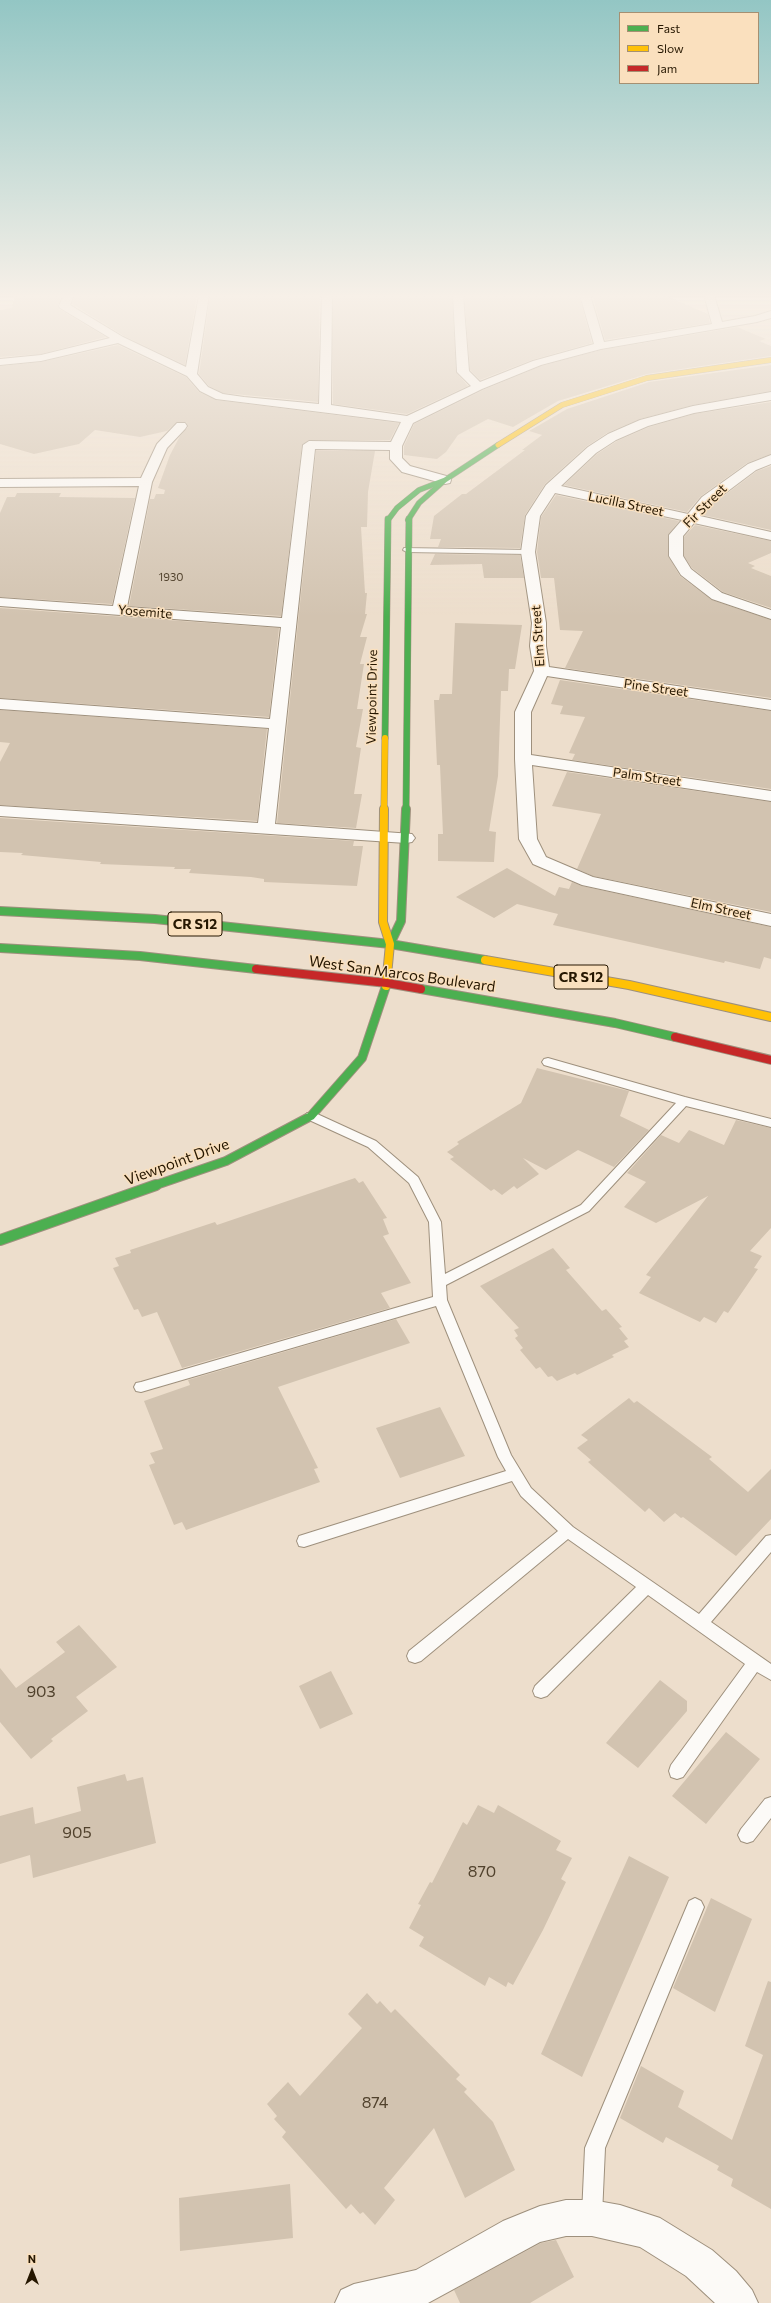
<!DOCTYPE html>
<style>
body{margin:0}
#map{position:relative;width:771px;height:2303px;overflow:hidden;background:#eddecc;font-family:Commissioner,sans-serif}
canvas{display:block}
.legend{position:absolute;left:619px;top:12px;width:140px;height:72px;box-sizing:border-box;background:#fae0be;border:1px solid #a59072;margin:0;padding:5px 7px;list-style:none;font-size:12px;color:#261701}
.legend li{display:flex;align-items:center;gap:8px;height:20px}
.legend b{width:20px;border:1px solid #a59072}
.north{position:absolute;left:12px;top:2251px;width:40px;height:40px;-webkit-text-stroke:3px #fae0be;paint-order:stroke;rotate:0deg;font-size:11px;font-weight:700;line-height:16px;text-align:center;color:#261701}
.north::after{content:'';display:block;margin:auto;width:14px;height:18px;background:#261701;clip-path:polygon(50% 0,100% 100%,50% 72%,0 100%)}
</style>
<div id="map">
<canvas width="771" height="2303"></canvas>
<ul class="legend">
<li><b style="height:5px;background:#4caf50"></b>Fast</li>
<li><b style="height:5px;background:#ffc107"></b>Slow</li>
<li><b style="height:5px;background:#c62828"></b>Jam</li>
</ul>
<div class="north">N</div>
</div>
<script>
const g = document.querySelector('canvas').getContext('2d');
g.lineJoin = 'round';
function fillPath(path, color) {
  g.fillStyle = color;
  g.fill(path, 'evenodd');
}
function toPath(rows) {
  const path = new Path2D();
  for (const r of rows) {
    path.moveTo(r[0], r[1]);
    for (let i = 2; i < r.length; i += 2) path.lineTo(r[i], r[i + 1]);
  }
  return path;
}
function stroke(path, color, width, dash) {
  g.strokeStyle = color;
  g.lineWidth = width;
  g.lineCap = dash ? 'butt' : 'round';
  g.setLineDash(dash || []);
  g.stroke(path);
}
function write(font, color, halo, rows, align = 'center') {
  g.font = font + ' Commissioner,sans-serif';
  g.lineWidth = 3;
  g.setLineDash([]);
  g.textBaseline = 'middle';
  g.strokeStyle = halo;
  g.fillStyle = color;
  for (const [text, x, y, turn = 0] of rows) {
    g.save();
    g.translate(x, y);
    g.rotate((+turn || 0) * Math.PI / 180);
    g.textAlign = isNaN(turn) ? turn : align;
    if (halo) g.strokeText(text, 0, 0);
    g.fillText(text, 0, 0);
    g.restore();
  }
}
const building = toPath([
 [15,295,62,295,58,305,59,309,106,337,41,354,0,357,0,310,12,308],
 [75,295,197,296,185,365,124,336,72,304],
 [340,295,452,295,456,372,468,386,407,414,333,404,333,296],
 [464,295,579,295,592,343,532,360,480,380,470,370],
 [592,295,664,295,708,314,710,323,605,340],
 [210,296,320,296,318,402,223,393,209,386,199,374],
 [737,327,766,339,759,341,771,346,771,356,647,374,558,401,513,427,488,419,458,435,446,452,437,459,404,455,404,446,414,424,483,390,541,366,601,350],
 [118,345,186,377,199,392,216,400,399,423,390,440,309,440,302,445,281,616,129,606,150,499,154,499,156,494,164,494,165,490,158,488,170,455,180,436,188,427,186,422,177,422,167,431,140,437,95,430,79,444,34,454,0,444,0,366,41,362],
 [771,365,771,391,693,405,640,419,607,433,587,446,545,484,525,515,520,548,438,547,441,539,430,539,434,516,462,494,466,494,525,450,522,450,542,435,529,431,567,409,649,382],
 [771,402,771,454,747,463,701,496,687,512,564,485,597,454,617,441,649,427,694,414],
 [316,451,375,451,368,492,367,527,361,527,365,593,367,593,365,614,367,614,360,637,367,637,360,664,364,664,357,709,363,709,356,747,361,748,354,794,362,794,356,828,277,823],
 [771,466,771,530,703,515,713,504,757,471],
 [17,493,61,493,59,497,135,498,112,604,0,597,0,513,7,497,15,497],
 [556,495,679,521,668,535,668,556,680,576,712,600,771,620,771,698,565,668,583,631,560,630,554,578,541,578,537,552,541,517],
 [695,525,771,541,771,553,748,563,755,566,751,568,771,576,771,608,723,592,692,568,684,556,684,537],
 [435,554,520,555,524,578,484,578,482,564,430,565],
 [0,608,279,628,269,717,0,698],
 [455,623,522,625,515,669,509,669,508,691,501,691,498,776,489,831,496,832,494,862,438,861,438,834,443,834,440,765,437,765,434,700,439,700,440,694,452,694],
 [560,680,771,711,771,789,572,760,575,754,569,753,585,717,560,714,563,706,551,704],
 [0,710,267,729,257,821,0,805,0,762,10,743,0,742],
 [567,772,771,802,771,912,593,876,577,869,601,814,552,806],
 [0,818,354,841,353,846,363,846,357,886,264,882,264,879,251,877,189,873,191,869,174,869,175,867,100,864,101,862,21,855,23,853,0,852],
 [507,868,555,896,559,887,569,889,572,882,582,886,771,927,771,959,764,957,760,969,725,961,724,963,553,925,558,914,517,904,494,918,456,897],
 [537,1068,629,1091,620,1116,649,1130,614,1167,578,1150,546,1170,523,1158,539,1174,517,1189,514,1186,502,1195,494,1189,491,1191,450,1159,454,1157,447,1152,459,1144,457,1142,521,1103],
 [736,1120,771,1128,771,1228,750,1251,762,1256,754,1268,758,1269,728,1313,724,1311,716,1323,704,1317,700,1322,639,1293,651,1277,646,1275,708,1196,656,1223,624,1207,646,1182,627,1173,661,1135,679,1143,689,1130,724,1145],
 [355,1178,359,1183,363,1181,387,1218,383,1219,389,1234,383,1236,411,1283,381,1293,390,1308,182,1368,157,1312,142,1317,138,1309,134,1310,113,1268,119,1266,115,1258,131,1253,130,1250,215,1222,217,1225],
 [553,1248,570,1268,566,1270,602,1311,606,1309,622,1327,619,1328,628,1339,624,1341,629,1347,612,1355,614,1357,577,1375,575,1373,557,1381,552,1376,548,1377,540,1367,536,1369,520,1350,523,1348,515,1338,518,1336,514,1330,519,1328,480,1286],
 [396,1319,410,1343,278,1387,318,1468,314,1469,320,1482,186,1530,182,1522,174,1525,149,1465,155,1463,150,1453,163,1449,144,1401,190,1385,188,1380],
 [629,1398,634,1403,637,1401,712,1457,709,1459,748,1492,771,1469,771,1519,736,1556,683,1517,681,1518,675,1513,664,1522,649,1508,645,1512,588,1462,591,1460,577,1448,588,1440,581,1435],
 [440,1407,465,1456,400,1478,376,1428],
 [79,1625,117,1667,76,1697,88,1711,51,1739,53,1741,31,1759,0,1722,0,1668,16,1688,65,1652,56,1642],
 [331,1671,353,1714,320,1729,299,1686],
 [660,1680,687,1701,687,1711,638,1768,606,1743],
 [726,1732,760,1759,706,1824,672,1796],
 [125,1774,127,1781,143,1777,156,1843,33,1878,30,1855,0,1864,0,1816,33,1807,35,1824,81,1811,77,1787],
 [478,1805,494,1813,498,1805,561,1841,556,1850,572,1858,561,1879,566,1882,543,1930,513,1985,508,1982,506,1987,489,1977,485,1986,419,1946,424,1937,409,1928,421,1905,418,1904,430,1882,432,1883,463,1822,467,1825],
 [629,1856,669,1877,582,2077,541,2054],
 [711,1898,752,1919,715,2012,673,1988],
 [768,1981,771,1982,771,2209,731,2186,733,2179,717,2170,719,2166,666,2137,663,2143,620,2118,641,2066,684,2091,678,2107,732,2140,763,2055,745,2046],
 [367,1993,377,2004,380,2001,391,2013,395,2009,460,2075,456,2079,467,2089,464,2092,493,2122,515,2170,465,2198,434,2128,384,2188,395,2200,375,2225,363,2212,360,2214,351,2204,346,2209,282,2137,286,2132,274,2119,277,2116,267,2104,288,2082,300,2096,362,2028,348,2014],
 [290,2184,293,2238,180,2251,179,2198],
 [556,2240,574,2277,530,2303,460,2303,454,2290,541,2243]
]);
const lane = toPath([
 [404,548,528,550,532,552,528,554,407,552,403,550,404,548],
 [548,1058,685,1097,771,1119,771,1127,686,1106,589,1211,446,1285,447,1300,511,1455,531,1488,573,1527,699,1614,766,1536,771,1535,771,1552,711,1622,771,1664,771,1680,757,1672,683,1777,677,1779,671,1777,669,1771,671,1765,745,1664,648,1595,547,1696,541,1698,535,1696,533,1691,535,1686,636,1587,568,1539,421,1661,415,1663,409,1661,407,1656,409,1651,558,1531,521,1496,512,1481,304,1547,299,1546,297,1541,299,1536,506,1471,498,1457,436,1306,141,1392,136,1391,134,1387,136,1383,141,1382,433,1297,429,1222,409,1183,368,1147,307,1119,305,1116,307,1113,315,1113,376,1141,418,1177,441,1222,445,1274,581,1205,676,1103,544,1065,542,1062,544,1059,548,1058],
 [771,1797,771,1818,753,1841,747,1843,741,1841,738,1835,741,1829,765,1799,771,1797],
 [695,1898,701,1901,704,1907,605,2148,602,2215,599,2222,592,2225,585,2222,582,2215,585,2148,689,1901,695,1898]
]);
const street = toPath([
 [64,295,74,295,70,305,123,337,186,367,199,295,209,295,197,374,208,387,223,394,244,397,319,404,322,295,332,295,331,405,407,416,471,386,457,372,453,295,463,295,469,371,480,382,533,361,594,344,580,295,590,295,604,342,712,324,704,295,714,295,722,322,755,316,771,311,771,318,757,322,601,349,541,365,482,389,413,423,402,446,402,458,410,466,450,477,451,480,450,483,445,484,402,472,390,459,390,450,315,449,275,824,412,834,415,838,412,842,406,843,0,816,0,806,258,823,269,728,0,709,0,699,270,719,281,627,0,606,0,598,113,606,139,486,0,487,0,479,141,478,157,444,177,423,185,423,187,426,185,429,167,448,152,482,127,607,282,618,303,445,309,441,391,442,401,422,216,399,200,391,187,376,118,343,41,361,0,365,0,359,41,355,110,338,60,308,59,306,64,295],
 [771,392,771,400,694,413,648,426,616,440,596,453,561,486,688,514,702,497,748,464,771,455,771,464,756,470,712,503,700,516,771,532,771,540,694,523,683,536,683,556,691,569,722,593,771,610,771,619,712,599,681,575,669,556,669,535,682,520,555,493,540,516,535,552,546,623,546,646,549,667,771,700,771,710,547,676,531,712,531,755,771,791,771,801,532,765,537,839,546,857,593,877,771,914,771,926,582,885,533,864,519,839,515,759,515,712,534,671,530,646,532,623,521,552,526,516,546,485,588,447,608,434,640,420,693,406,771,392],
 [566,2200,592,2200,620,2205,660,2218,712,2250,736,2271,752,2290,758,2303,715,2303,686,2276,640,2247,592,2236,566,2236,540,2242,428,2303,335,2303,341,2290,354,2284,416,2270,503,2221,540,2206,566,2200]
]);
const fastFar3 = toPath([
 [388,520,397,508,419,490,445,480],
 [408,520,419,503,445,480,498,445]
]);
const fastFar2 = toPath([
 [385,738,388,519],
 [406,810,409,519]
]);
const fastFar1 = toPath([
 [0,911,155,919,390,944,485,960],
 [390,944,401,921,406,809],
 [0,948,140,956,256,969],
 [421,989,615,1023,675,1037],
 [153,1186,226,1161,311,1116,362,1058,386,986]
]);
const fast = toPath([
 [0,1240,156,1185]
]);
const slowFar2 = toPath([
 [498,445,562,405,647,378,771,360]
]);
const slowFar1 = toPath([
 [384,810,385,738]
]);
const slow = toPath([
 [384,809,383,922,390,944,386,986],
 [485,960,629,985,771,1017]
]);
const jam = toPath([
 [256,969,387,983,421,989],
 [675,1037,771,1060]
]);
const farNumbernames = [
 ["1930",171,577]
];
const farStreetnames = [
 ["Lucilla Street",626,504,12],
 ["Fir Street",705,506,-45],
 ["Yosemite",145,612,5],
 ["Elm Street",538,636,-94],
 ["Pine Street",656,688,8],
 ["Viewpoint Drive",372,697,-89],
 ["Palm Street",647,777,8],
 ["Elm Street",721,909,12]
];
const shields = [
 [195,924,54],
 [581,977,54]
];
const shieldNames = [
 ["CR S12",195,924],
 ["CR S12",581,977]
];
const streetNames = [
 ["West San Marcos Boulevard",402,974,8],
 ["Viewpoint Drive",177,1162,-20]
];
const nearNumbernames = [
 ["903",41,1692],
 ["905",77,1833],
 ["870",482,1872],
 ["874",375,2103]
];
fillPath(building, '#d2c3b0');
stroke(lane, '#9e907d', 2);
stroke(street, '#9e907d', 2);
stroke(fastFar3, '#9e907d', 6);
stroke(fastFar2, '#9e907d', 7);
stroke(fastFar1, '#9e907d', 10);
stroke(fast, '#9e907d', 12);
stroke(slowFar2, '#9e907d', 6);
stroke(slowFar1, '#9e907d', 7);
stroke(slow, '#9e907d', 10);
stroke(jam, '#9e907d', 10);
fillPath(lane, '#fcfaf7');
fillPath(street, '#fcfaf7');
stroke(fastFar3, '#4caf50', 5);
stroke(fastFar2, '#4caf50', 6);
stroke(fastFar1, '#4caf50', 8);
stroke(fast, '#4caf50', 10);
stroke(slowFar2, '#ffc107', 5);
stroke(slowFar1, '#ffc107', 6);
stroke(slow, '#ffc107', 8);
stroke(jam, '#c62828', 8);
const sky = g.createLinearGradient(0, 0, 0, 617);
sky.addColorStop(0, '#93c6c4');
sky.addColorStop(0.48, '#f7f0e8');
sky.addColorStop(1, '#f7f0e800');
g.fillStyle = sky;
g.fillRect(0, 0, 771, 617);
write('11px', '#51422d', null, farNumbernames);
write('13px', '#261701', '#fae0be', farStreetnames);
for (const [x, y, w] of shields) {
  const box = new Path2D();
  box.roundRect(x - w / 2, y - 12, w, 24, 3);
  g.fillStyle = '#fae0be';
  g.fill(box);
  stroke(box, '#261701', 1);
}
write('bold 14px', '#261701', null, shieldNames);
write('15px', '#261701', '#fae0be', streetNames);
write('16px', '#51422d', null, nearNumbernames);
</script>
